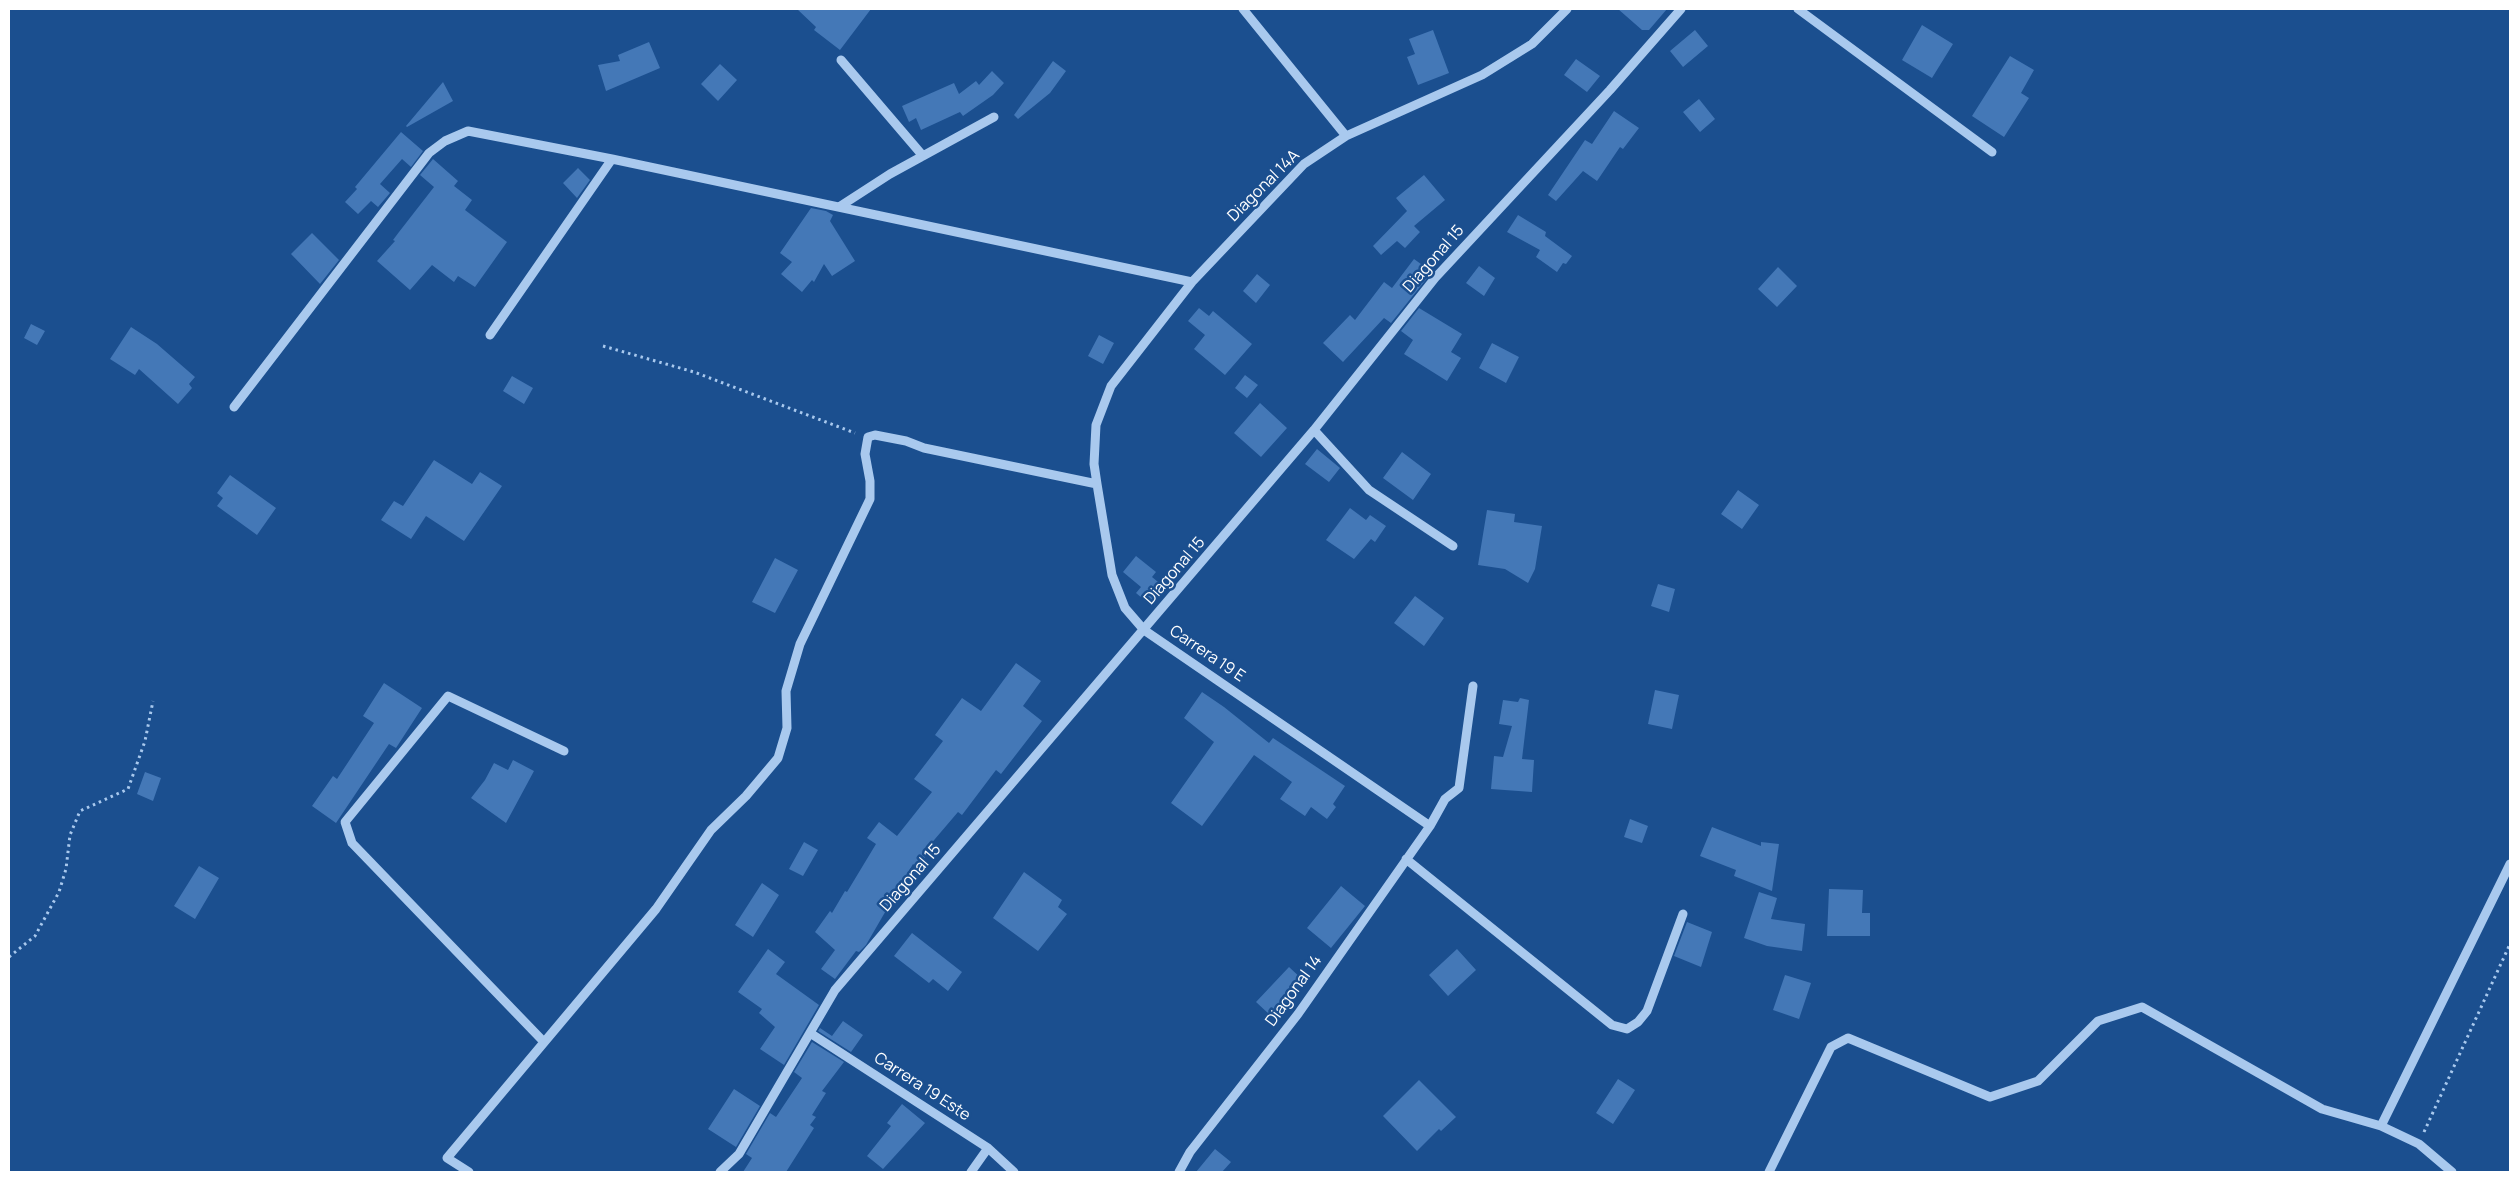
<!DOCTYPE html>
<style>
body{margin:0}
#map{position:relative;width:2519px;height:1181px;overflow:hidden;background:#1b4f8f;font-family:Manrope,sans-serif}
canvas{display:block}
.frame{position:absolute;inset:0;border:10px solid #fff;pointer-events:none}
</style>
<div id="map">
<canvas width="2519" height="1181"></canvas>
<div class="frame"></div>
</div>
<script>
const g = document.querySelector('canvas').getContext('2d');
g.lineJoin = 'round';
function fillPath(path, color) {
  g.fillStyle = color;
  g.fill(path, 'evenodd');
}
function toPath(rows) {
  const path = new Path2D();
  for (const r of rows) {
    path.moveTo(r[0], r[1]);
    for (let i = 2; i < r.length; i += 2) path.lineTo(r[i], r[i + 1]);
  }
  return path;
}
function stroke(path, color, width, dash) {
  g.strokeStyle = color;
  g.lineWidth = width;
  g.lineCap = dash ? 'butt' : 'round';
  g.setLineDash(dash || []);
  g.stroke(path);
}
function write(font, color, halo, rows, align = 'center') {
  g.font = font + ' Manrope,sans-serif';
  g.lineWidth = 5;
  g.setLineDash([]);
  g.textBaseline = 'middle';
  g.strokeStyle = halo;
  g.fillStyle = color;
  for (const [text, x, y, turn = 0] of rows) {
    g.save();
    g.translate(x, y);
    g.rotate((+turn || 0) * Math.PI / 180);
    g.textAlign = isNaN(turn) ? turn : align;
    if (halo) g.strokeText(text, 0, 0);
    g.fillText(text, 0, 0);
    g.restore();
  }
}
const building = toPath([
 [797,9,871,9,840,50,814,30,816,27],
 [1618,9,1667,9,1649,30,1642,30],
 [1922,25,1953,44,1932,78,1902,60],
 [1433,30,1449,73,1418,85,1407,57,1415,54,1409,39],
 [1695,30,1708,46,1683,67,1670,51],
 [649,42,660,68,606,91,598,65,620,61,618,55],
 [2010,56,2034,70,2021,93,2029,98,2004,137,1972,116],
 [1576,59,1600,76,1587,92,1564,75],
 [1053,61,1066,71,1050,93,1018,119,1014,115],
 [720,64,737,80,718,101,701,84],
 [992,71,1004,83,993,95,963,116,960,112,921,130,916,118,909,122,902,106,954,83,959,94,976,81,979,85],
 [443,82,453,101,407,127,406,126],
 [1699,99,1715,119,1700,132,1683,112],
 [1614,111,1639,128,1623,149,1620,147,1597,181,1583,171,1556,201,1548,195,1585,140,1592,144],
 [401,132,423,151,411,167,402,159,380,184,390,193,378,207,371,201,358,214,345,202,357,189,355,187],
 [433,159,458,181,454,186,472,200,465,210,507,242,475,287,458,276,454,282,432,265,410,290,377,261,395,241,393,240,399,232,434,187,420,175],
 [578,168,590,180,577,198,563,183],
 [1424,175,1445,200,1414,226,1420,232,1405,248,1397,241,1381,255,1373,246,1407,211,1396,198],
 [811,208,826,211,833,215,830,221,855,261,832,276,824,264,814,282,812,280,802,292,781,274,792,262,780,253],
 [1518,215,1546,232,1545,236,1572,256,1566,264,1563,263,1557,272,1536,257,1540,250,1507,232],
 [312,233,339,260,320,284,291,254],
 [1414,259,1432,272,1391,323,1384,318,1343,362,1323,343,1350,315,1355,320,1384,282,1392,288],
 [1479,266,1495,278,1484,296,1466,283],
 [1778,267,1797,286,1777,307,1758,289],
 [1257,274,1270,285,1256,303,1243,291],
 [1199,308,1209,316,1213,311,1252,344,1225,375,1194,349,1205,335,1188,321],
 [1419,308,1462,334,1451,352,1461,358,1447,381,1404,354,1413,340,1401,331],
 [31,324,45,331,37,345,24,338],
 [131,327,157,344,195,377,189,384,192,388,178,404,139,369,135,375,110,359],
 [1099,335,1114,343,1103,364,1088,356],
 [1492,343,1519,357,1506,383,1479,368],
 [1245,375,1258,385,1247,398,1235,388],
 [512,376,533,388,524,404,503,391],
 [1260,403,1287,428,1261,457,1234,433],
 [1317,449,1340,468,1329,482,1305,464],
 [1402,452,1431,474,1413,500,1383,478],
 [434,460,472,484,480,472,502,486,464,541,426,516,411,539,381,520,394,501,403,506],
 [230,475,276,508,257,535,217,506,223,498,217,493],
 [1738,490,1759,505,1742,529,1721,514],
 [1350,508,1366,520,1370,515,1386,526,1375,542,1371,539,1354,559,1326,540],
 [1487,510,1515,514,1514,522,1542,526,1535,569,1528,583,1505,569,1478,565],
 [1136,556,1156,572,1152,577,1163,586,1149,604,1136,593,1141,587,1123,572],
 [775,558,798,570,775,613,752,602],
 [1658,584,1675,589,1669,612,1651,606],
 [1415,596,1444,618,1424,646,1394,623],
 [1016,663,1041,681,1023,706,1042,721,1001,774,996,770,962,815,958,812,929,846,932,849,917,867,913,864,866,945,859,952,856,951,835,979,821,969,835,950,815,932,830,911,832,913,845,891,847,892,876,844,867,838,879,822,897,836,932,792,914,779,943,741,935,735,962,698,981,711],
 [384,683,422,708,396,748,389,744,336,823,312,806,333,776,337,779,374,723,363,716],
 [1655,690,1679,695,1672,729,1648,724],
 [1202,692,1224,707,1269,743,1273,738,1345,786,1333,804,1336,807,1327,819,1311,807,1305,816,1280,799,1292,782,1254,755,1202,826,1171,803,1214,742,1184,718],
 [1520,698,1529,700,1522,759,1534,760,1532,792,1491,789,1494,756,1503,757,1512,726,1499,724,1503,700,1518,702],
 [513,760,534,771,506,823,471,798,485,780,494,763,508,770],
 [145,772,161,778,153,801,137,794],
 [1630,819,1648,826,1642,843,1624,837],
 [1712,827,1761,846,1761,842,1779,844,1772,891,1734,876,1736,870,1700,856],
 [804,842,818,850,803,876,789,869],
 [199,866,219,878,195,919,174,906],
 [1024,872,1062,900,1058,907,1067,914,1038,951,993,918],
 [762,883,779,895,753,937,735,925],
 [1341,886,1365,906,1331,948,1307,928],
 [1829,889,1863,890,1862,913,1870,913,1870,936,1827,936],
 [1759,892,1777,898,1771,919,1805,924,1802,951,1767,946,1744,938],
 [1687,922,1712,932,1701,967,1674,956],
 [912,933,962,972,948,991,933,979,929,983,894,956],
 [768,949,785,962,776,974,819,1005,784,1065,760,1049,775,1027,759,1013,762,1009,738,992],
 [1457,949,1476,970,1448,996,1429,975],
 [1289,967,1303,980,1270,1015,1256,1002],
 [1785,975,1811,983,1799,1019,1773,1010],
 [843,1021,863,1035,851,1052,818,1031,820,1028,832,1036],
 [812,1042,844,1062,822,1091,826,1093,812,1115,816,1117,810,1125,814,1128,786,1172,743,1172,752,1158,746,1154,770,1113,776,1117,802,1078,794,1072],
 [1618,1079,1635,1090,1613,1124,1596,1113],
 [1419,1080,1456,1117,1441,1131,1439,1129,1417,1151,1383,1116],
 [734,1089,760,1106,736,1147,708,1129],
 [902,1104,925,1123,883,1169,867,1156,891,1126,887,1123],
 [1215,1149,1231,1162,1222,1172,1196,1172]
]);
const path = toPath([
 [603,346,694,372,855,433],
 [9,957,35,936,59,892,66,869,70,835,80,811,128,789,145,741,153,701],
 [2424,1132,2510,944]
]);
const minor = toPath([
 [1243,9,1346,136],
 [1798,9,1992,152],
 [841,60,923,156],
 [839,207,890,174,994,117],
 [490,335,612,159],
 [234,407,429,153,445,141,468,131,612,159,1192,282],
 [1314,430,1369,490,1453,546],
 [1430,826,1144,630,1125,608,1112,575,1097,484,1094,464,1096,425,1111,386,1192,282,1304,164,1346,136,1482,75,1532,44,1567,9],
 [1406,859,1612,1025,1627,1029,1638,1022,1647,1011,1683,914],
 [810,1033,988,1148,1014,1172],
 [544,1042,352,843,345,822,448,696,564,751],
 [2381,1126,2510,864],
 [469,1172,447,1158,656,909,711,830,746,796,778,758,787,728,786,691,800,644,870,499,870,481,865,454,868,437,875,435,906,441,924,448,1097,484],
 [720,1172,739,1154,835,990,1314,430,1435,278,1610,90,1681,9],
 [971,1172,988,1148],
 [1179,1172,1190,1152,1298,1014,1430,826,1445,799,1459,788,1473,686],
 [1769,1172,1831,1047,1848,1038,1990,1097,2038,1081,2098,1021,2142,1007,2322,1109,2381,1126,2419,1144,2452,1172]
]);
const streetNames = [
 ["Diagonal 14A",1264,186,-45],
 ["Diagonal 15",1434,259,-49],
 ["Diagonal 15",1175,571,-49],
 ["Carrera 19 E",1207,654,34],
 ["Diagonal 15",911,878,-49],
 ["Diagonal 14",1294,991,-54],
 ["Carrera 19 Este",922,1087,33]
];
fillPath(building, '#4478b7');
stroke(path, '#a9c9ee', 3, [2.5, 4]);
stroke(minor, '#a9c9ee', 9);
write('16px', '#fff', '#1b4f8f', streetNames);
</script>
